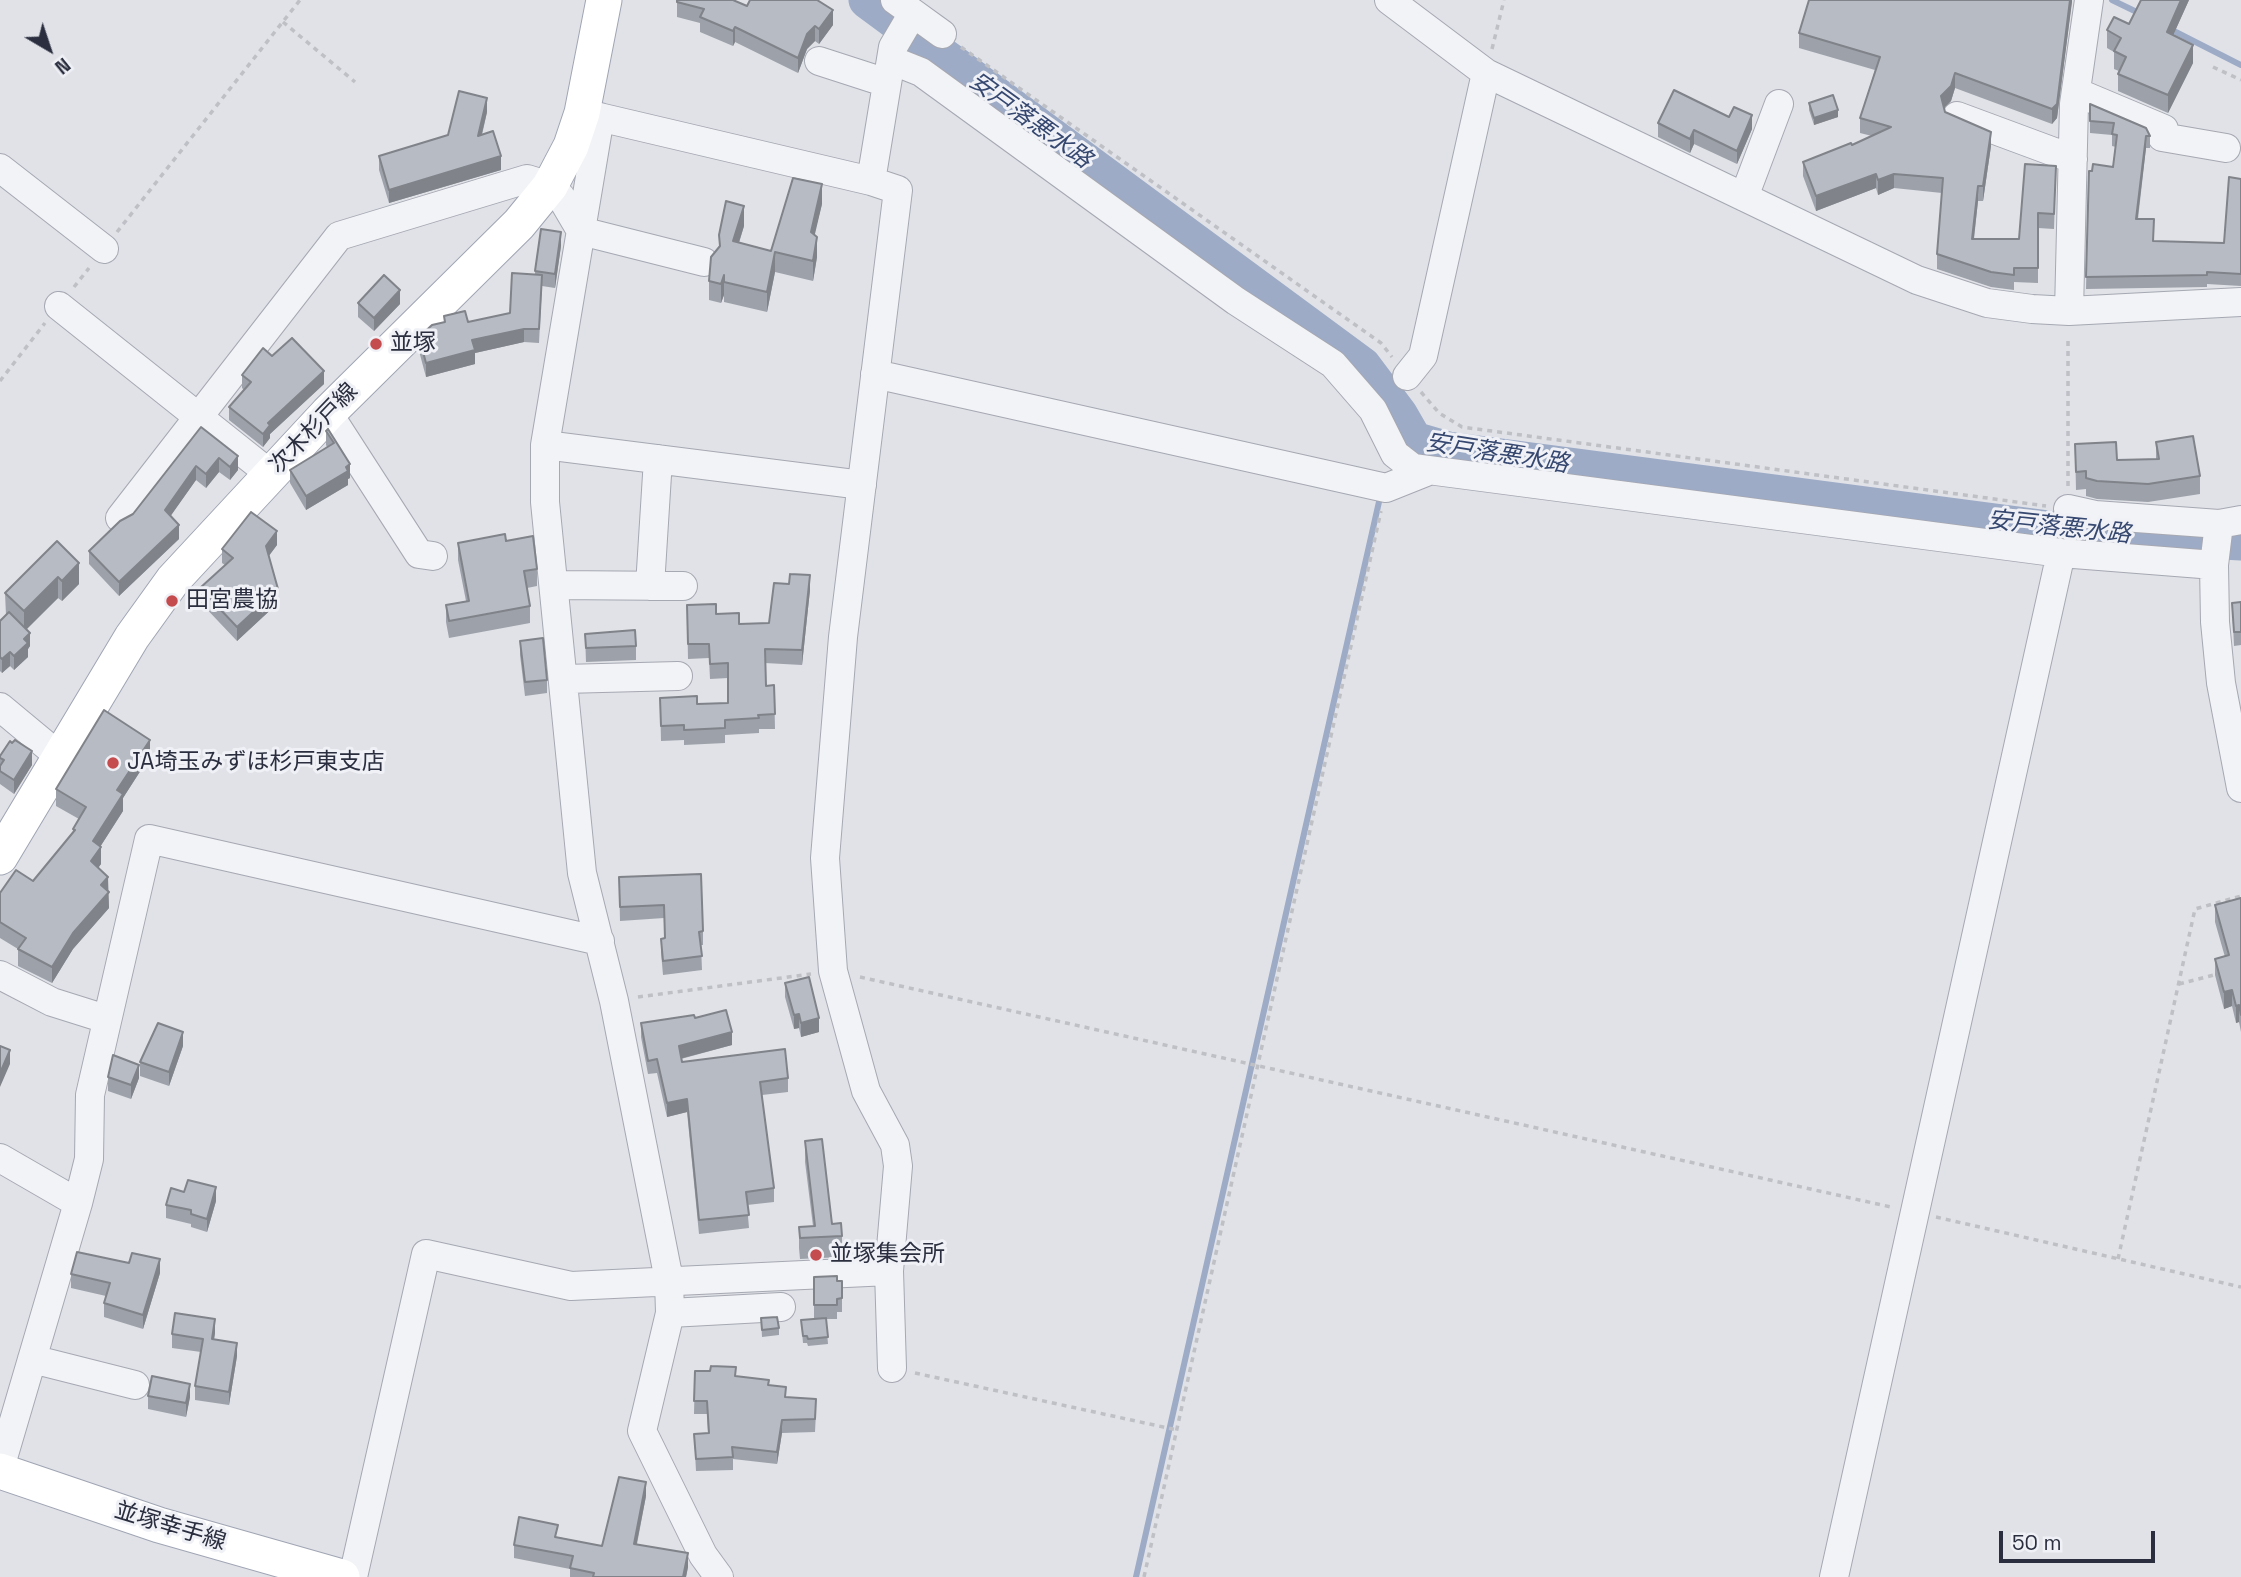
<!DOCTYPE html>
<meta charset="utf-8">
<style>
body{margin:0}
#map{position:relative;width:2241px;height:1577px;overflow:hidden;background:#e0e2e8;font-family:"Space Grotesk",sans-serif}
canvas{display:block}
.north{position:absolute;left:14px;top:14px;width:70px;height:70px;-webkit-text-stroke:5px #eff1f6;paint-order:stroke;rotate:141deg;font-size:19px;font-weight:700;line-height:28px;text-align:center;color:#2a2e3e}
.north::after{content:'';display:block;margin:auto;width:24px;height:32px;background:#2a2e3e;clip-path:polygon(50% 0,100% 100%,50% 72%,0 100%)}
.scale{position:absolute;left:1999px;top:1531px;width:156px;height:32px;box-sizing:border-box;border:4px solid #2a2e3e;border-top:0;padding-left:9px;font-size:21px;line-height:24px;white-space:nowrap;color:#2a2e3e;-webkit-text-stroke:5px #eff1f6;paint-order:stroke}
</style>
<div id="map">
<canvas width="2241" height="1577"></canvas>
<div class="north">N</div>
<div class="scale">50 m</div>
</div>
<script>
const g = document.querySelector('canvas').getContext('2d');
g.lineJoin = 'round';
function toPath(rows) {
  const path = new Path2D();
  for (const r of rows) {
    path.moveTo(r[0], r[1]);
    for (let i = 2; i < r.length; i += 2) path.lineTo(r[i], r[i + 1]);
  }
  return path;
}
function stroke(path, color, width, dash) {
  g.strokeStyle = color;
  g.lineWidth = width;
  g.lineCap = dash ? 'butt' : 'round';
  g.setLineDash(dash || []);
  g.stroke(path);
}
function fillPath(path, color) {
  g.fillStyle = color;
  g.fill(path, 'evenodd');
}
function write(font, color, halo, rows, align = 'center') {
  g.font = font + ' "Space Grotesk","Noto Sans JP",sans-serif';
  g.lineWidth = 6;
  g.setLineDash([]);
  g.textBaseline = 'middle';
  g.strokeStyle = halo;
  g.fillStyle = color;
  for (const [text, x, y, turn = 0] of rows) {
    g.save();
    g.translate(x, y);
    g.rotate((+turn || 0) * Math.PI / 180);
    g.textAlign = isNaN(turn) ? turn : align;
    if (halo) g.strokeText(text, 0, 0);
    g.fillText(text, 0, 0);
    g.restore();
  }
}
const stream = toPath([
 [2112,0,2143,15],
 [2168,28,2241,65],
 [1395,432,1399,414],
 [1136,1577,1381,493]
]);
const river = toPath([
 [867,0,1363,366,1399,414,1414,440,1448,450,2079,533,2241,542]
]);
const path = toPath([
 [283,22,355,82],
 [961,47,1381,343,1392,357],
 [1492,49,1504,0],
 [2213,67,2241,80],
 [117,232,300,0],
 [74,287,89,268],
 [0,381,45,323],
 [1421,392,1439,413,1462,427,2046,506],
 [2068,486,2068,336],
 [860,977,1891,1207],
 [2179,984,2214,975],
 [638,997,811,974],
 [1936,1217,2241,1287],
 [2118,1259,2195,909,2241,896],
 [915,1373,1177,1430],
 [1144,1577,1381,511]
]);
const minor = toPath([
 [895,0,942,34],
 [1389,0,1486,73,1917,280,1987,303,2032,309,2069,311,2241,302],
 [891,60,921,72,1236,301,1333,364,1373,410,1395,454,1413,468,2061,553,2214,565,2219,524,2241,520],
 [819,61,887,83],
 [2076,92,2164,129,2162,137,2226,148],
 [582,113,871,181,898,190,843,637,825,858,833,971,866,1091,895,1145,898,1166,889,1271,892,1368],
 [1957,116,2073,159],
 [600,117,545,445,545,502,582,873,614,1001,669,1280,670,1313,642,1431,703,1555,719,1577],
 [0,168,104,249],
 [871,181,893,47,913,13],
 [1744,197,1779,104],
 [59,306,270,474],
 [2069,311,2074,104,2089,0],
 [875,374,1386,488,1426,472],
 [1407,376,1423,356,1486,73],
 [328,413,419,554,433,556],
 [545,445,862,485],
 [2068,509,2095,515,2219,524],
 [120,518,339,236,527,179,550,186,561,197,581,231,704,262],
 [2214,565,2215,622,2221,683,2241,788],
 [555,585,683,586],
 [650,586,658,459],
 [564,679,678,676],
 [0,707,59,756],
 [0,975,52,1002,106,1019],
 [0,1158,78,1203],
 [670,1313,781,1307],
 [32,1359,135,1385],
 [0,1468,78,1203,89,1159,90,1095,149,839,600,941],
 [353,1577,426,1254,571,1286,889,1271],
 [1834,1577,2061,553]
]);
const major = toPath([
 [0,857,132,637,173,580,328,413,519,224,550,186,571,146,582,113,604,0],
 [0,1471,159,1525,342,1577]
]);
const wall = toPath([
 [2072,0,2057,118,2052,124,1955,88,1951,101,1944,108,1945,112,1991,146,1983,201,1978,201,1974,239,2019,239,2056,166,2054,229,2038,228,2038,283,2014,282,2014,290,1991,287,1937,269,1937,254,1942,193,1894,188,1878,195,1876,188,1816,211,1803,176,1803,162,1852,145,1872,136,1860,133,1860,118,1875,70,1799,48,1799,33],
 [2141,0,2189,0,2173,35,2193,63,2168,113,2118,91,2118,74,2119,71,2114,69,2114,52,2107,48,2107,30,2129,24],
 [677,2,747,6,833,25,819,44,815,41,807,49,798,73,735,42,733,46,700,32,700,23,677,17],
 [1809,103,1838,117,1814,125,1809,110],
 [2090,104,2150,136,2150,148,2146,148,2138,219,2153,241,2224,243,2241,179,2241,286,2207,284,2207,287,2086,289,2089,171,2113,167,2116,147,2112,146,2112,135,2090,133],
 [487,112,482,135,501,170,389,203,379,170,379,156,448,135],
 [1658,123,1752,129,1737,164,1694,144,1690,153,1658,137],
 [822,204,814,235,817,257,813,281,775,272,767,312,724,302,724,295,721,303,709,300,709,281,719,248,719,235,744,226,739,243,771,251],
 [561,246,555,288,542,286,539,343,524,342,475,353,475,364,426,377,419,351,419,337,444,322,444,316,468,322,510,313,535,274,535,271],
 [358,303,400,304,374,331,358,317],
 [272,356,324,384,270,434,270,438,263,447,229,420,229,407,244,390,242,388,242,375],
 [201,427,238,470,230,480,219,472,206,488,196,480,170,516,179,539,119,596,89,564,89,551,133,514],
 [328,429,350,478,348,479,348,485,306,510,290,483,290,470,327,447,326,445,326,431],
 [2156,442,2200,476,2200,494,2148,502,2097,499,2086,496,2086,489,2076,490,2075,444,2117,460,2156,459],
 [57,541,79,584,62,601,58,598,26,629,30,646,28,649,28,657,14,670,10,666,2,673,0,671,0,621,6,615,5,593],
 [506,541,537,569,537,586,527,588,530,606,530,623,449,638,446,622,446,605,466,601,458,560,458,543],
 [277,545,268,556,278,603,237,641,200,602,200,588,225,565,222,563,222,549],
 [810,590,802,665,765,663,766,686,774,685,775,729,759,729,759,733,725,735,725,743,684,745,684,740,661,741,660,698,697,704,728,703,728,678,710,679,709,658,688,659,687,605,716,614,739,624,769,623],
 [2241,602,2241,645,2234,646,2232,603],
 [585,634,636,646,636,660,586,662],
 [520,641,547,680,547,693,525,696,520,655],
 [12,743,32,765,14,794,0,784,0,756],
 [150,756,123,798,123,811,100,847,101,864,98,868,108,891,109,908,73,949,52,983,18,966,18,949,0,938,0,893,33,881,73,833,73,829,79,819,56,806,56,789],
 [701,874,703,931,703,945,701,945,702,970,663,975,661,952,661,939,665,938,664,918,620,921,619,877],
 [2241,898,2241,1032,2239,1022,2236,1023,2232,1006,2224,1009,2215,975,2215,959,2225,957,2215,922,2215,905],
 [785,983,819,1032,801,1037,799,1028,794,1029,785,997],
 [695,1018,732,1045,681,1059,682,1062,788,1078,788,1092,762,1095,774,1188,774,1202,747,1205,749,1228,699,1234,687,1112,667,1117,657,1073,648,1074,641,1037,641,1023],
 [183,1046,169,1086,140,1076,140,1062],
 [108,1077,139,1078,131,1099,108,1091],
 [805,1141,832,1224,842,1236,842,1257,800,1259,799,1248,799,1227,813,1226,805,1162],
 [184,1192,216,1201,207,1232,191,1227,191,1224,166,1218,166,1205],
 [160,1273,143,1329,104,1317,104,1303,106,1296,71,1288,71,1274],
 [814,1277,842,1281,842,1312,837,1312,837,1319,826,1319,828,1344,808,1346,807,1343,803,1343,801,1320,814,1319],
 [761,1318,779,1328,779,1335,762,1337],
 [215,1333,214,1339,237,1356,229,1405,195,1400,195,1386,201,1352,172,1348,172,1334],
 [695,1371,736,1376,769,1385,786,1397,816,1412,815,1432,782,1433,777,1464,733,1459,733,1470,696,1471,694,1434,708,1433,707,1414,694,1414],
 [148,1396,190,1397,186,1417,148,1409],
 [646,1496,637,1544,688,1567,686,1577,570,1577,570,1569,514,1558,514,1545,558,1537,602,1546]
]);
const shadedWall = toPath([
 [2070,0,2072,0,2072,2,2057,118,2052,124,2052,109],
 [2181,0,2189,0,2167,49,2167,32],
 [833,10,833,25,819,44,819,29],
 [815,26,815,41,807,49,798,73,798,58,807,34],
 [735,27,735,42,733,46,733,31],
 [2193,45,2193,63,2168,113,2168,95],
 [1955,73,1955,88,1951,101,1941,111,1941,96],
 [487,98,487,112,478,150,478,136],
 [1838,110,1838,117,1814,125,1814,118],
 [1752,115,1752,129,1737,164,1737,151],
 [1694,130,1694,144,1690,153,1690,139],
 [1991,132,1991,146,1983,201,1983,186],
 [2146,136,2146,148,2136,231,2136,219],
 [501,156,501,170,389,203,389,190],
 [1876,174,1876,188,1816,211,1816,196],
 [1894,174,1894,188,1878,195,1878,180],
 [822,184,822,204,811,251,811,232],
 [1978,186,1978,201,1972,254,1972,239],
 [744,206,744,226,733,261,733,241],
 [561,232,561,246,555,288,555,274],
 [817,237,817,257,813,281,813,261],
 [775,252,775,272,767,312,767,292],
 [724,275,724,295,721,303,721,284],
 [400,290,400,304,374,331,374,318],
 [524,329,524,342,475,353,475,364,426,377,426,363,472,340],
 [324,371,324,384,270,434,270,438,263,447,263,434,268,423],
 [238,456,238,470,230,480,230,467],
 [219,458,219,472,206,488,206,474],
 [350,464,350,478,348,479,348,485,306,510,306,496],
 [196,466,196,480,165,524,165,510],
 [179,525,179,539,119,596,119,582],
 [277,531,277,545,266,560,266,546],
 [79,563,79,584,62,601,62,581],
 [810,575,810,590,802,665,802,650],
 [58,577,58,598,24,632,24,611],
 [278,589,278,603,237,641,237,627],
 [30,633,30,646,28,649,28,657,14,670,14,656,24,639],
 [10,652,10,666,2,673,2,659],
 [150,740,150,756,123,798,123,811,93,858,93,841,117,790],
 [32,751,32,765,14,794,14,780],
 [101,847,101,864,91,878,91,861],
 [108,877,109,908,73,949,52,983,52,967,101,885],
 [2232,990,2232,1006,2224,1009,2224,992],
 [2239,1005,2239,1022,2236,1023,2236,1006],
 [799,1014,799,1028,794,1029,794,1015],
 [819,1018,819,1032,801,1037,801,1023],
 [183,1032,183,1046,169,1086,169,1072],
 [732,1032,732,1045,679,1059,679,1046],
 [10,1050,10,1064,0,1087,0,1073],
 [139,1065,139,1078,131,1099,131,1085],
 [687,1099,687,1112,667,1117,667,1103],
 [216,1187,216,1201,207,1232,207,1219],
 [160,1259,160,1273,143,1329,143,1315],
 [215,1319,215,1333,212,1352,212,1339],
 [237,1343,237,1356,229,1405,229,1392],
 [190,1384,190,1397,186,1417,186,1403],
 [782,1420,782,1433,777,1464,777,1452],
 [646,1482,646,1496,634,1557,634,1544],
 [688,1553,688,1567,686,1577,683,1577]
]);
const building = toPath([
 [677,0,733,0,747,6,750,0,817,0,833,10,819,29,815,26,807,34,798,58,735,27,733,31,700,17,704,9,677,2,677,0],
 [1809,0,2070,0,2057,104,2052,109,1955,73,1951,86,1941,96,1945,112,1991,132,1983,186,1978,186,1972,239,2019,239,2025,164,2056,166,2054,214,2038,213,2038,268,2014,268,2014,275,1991,272,1937,254,1943,178,1894,174,1878,180,1876,174,1816,196,1803,162,1851,143,1852,145,1891,127,1860,118,1880,57,1799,33,1809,0],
 [2141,0,2181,0,2167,32,2193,45,2168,95,2118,74,2126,57,2114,51,2121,38,2107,30,2114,17,2129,24,2141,0],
 [1674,90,1729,117,1734,107,1752,115,1737,151,1694,130,1690,139,1658,123,1674,90],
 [459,91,487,98,478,136,493,131,501,156,389,190,379,156,448,135,459,91],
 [1833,95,1838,110,1814,118,1809,103,1833,95],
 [2090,104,2146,128,2150,136,2146,136,2136,219,2154,219,2153,241,2224,243,2229,177,2241,179,2241,274,2207,272,2207,275,2086,277,2089,171,2092,171,2093,164,2113,167,2117,135,2112,134,2114,123,2090,121,2090,104],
 [793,178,822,184,811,232,817,237,813,261,775,252,767,292,724,282,724,275,721,284,709,281,711,257,720,246,719,235,726,201,744,206,733,241,771,251,793,178],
 [541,229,561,232,555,274,535,271,541,229],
 [512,273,542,275,539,329,524,329,472,340,475,350,426,363,419,337,432,325,445,322,444,316,465,311,468,322,510,313,512,273],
 [384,275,400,290,374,318,358,303,384,275],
 [292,338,324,371,268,423,270,425,263,434,229,407,251,382,242,375,263,348,272,356,292,338],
 [201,427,238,456,230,467,219,458,206,474,196,466,165,510,179,525,119,582,89,551,120,521,133,514,201,427],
 [328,429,350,464,346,467,348,471,306,496,290,470,334,443,326,431,328,429],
 [2193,436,2200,476,2148,484,2097,481,2086,478,2086,471,2076,472,2075,444,2116,442,2117,460,2159,459,2156,442,2193,436],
 [251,512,277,531,266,546,278,589,237,627,200,588,233,558,222,549,251,512],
 [505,534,506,541,533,536,537,569,524,571,530,606,449,621,446,605,469,601,458,543,505,534],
 [57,541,79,563,62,581,58,577,24,611,5,593,57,541],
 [790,574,810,575,802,650,765,649,766,686,774,685,775,714,758,715,759,718,725,720,725,728,684,730,684,725,661,726,660,698,697,696,697,704,728,703,728,663,710,664,709,644,688,644,687,605,716,604,716,614,739,613,739,624,769,623,774,583,789,584,790,574],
 [2241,602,2241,632,2234,632,2232,603,2241,602],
 [9,612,30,633,24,639,28,643,14,656,10,652,2,659,0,657,0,621,9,612],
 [635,630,636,646,586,648,585,634,635,630],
 [543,638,547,680,525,682,520,641,543,638],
 [104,710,150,740,117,790,123,794,93,841,101,847,91,861,108,877,101,885,109,892,73,933,52,967,18,949,26,938,0,922,0,893,16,870,33,881,75,830,73,829,86,807,56,789,104,710],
 [15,740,32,751,14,780,0,771,0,766,4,760,0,758,0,756,10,741,12,743,15,740],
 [701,874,703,931,699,932,702,956,663,961,661,939,665,938,664,905,620,907,619,877,701,874],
 [2241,898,2241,1015,2239,1005,2236,1006,2232,990,2224,992,2215,959,2229,955,2215,905,2241,898],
 [809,977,819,1018,801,1023,799,1014,794,1015,785,983,809,977],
 [726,1010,732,1032,679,1046,682,1062,785,1049,788,1078,760,1082,774,1188,746,1192,749,1215,699,1220,687,1099,667,1103,657,1059,648,1061,641,1023,694,1015,695,1018,726,1010],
 [158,1023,183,1032,169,1072,140,1062,158,1023],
 [0,1046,10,1050,0,1073,0,1046],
 [113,1055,139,1065,131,1085,108,1077,113,1055],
 [822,1139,832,1224,841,1223,842,1236,800,1238,799,1227,815,1226,805,1141,822,1139],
 [188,1180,216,1187,207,1219,191,1214,191,1210,166,1205,171,1188,184,1192,188,1180],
 [77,1252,129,1263,132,1253,160,1259,143,1315,104,1303,110,1283,71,1274,77,1252],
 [837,1276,837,1281,842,1281,842,1298,837,1299,837,1305,814,1305,814,1277,837,1276],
 [175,1313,215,1319,212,1339,237,1343,229,1392,195,1386,203,1339,172,1334,175,1313],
 [777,1317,779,1328,762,1330,761,1318,777,1317],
 [826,1318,828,1337,808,1339,807,1336,803,1336,801,1320,826,1318],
 [711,1366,736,1367,735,1376,769,1380,768,1385,786,1387,785,1397,816,1399,815,1419,782,1420,777,1452,732,1447,733,1457,696,1459,694,1434,709,1433,707,1401,694,1401,695,1371,710,1371,711,1366],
 [152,1376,190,1384,186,1403,148,1396,152,1376],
 [619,1477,646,1482,634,1544,688,1553,683,1577,593,1577,594,1573,570,1568,573,1556,514,1545,519,1517,558,1525,555,1537,602,1546,619,1477]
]);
const markers = [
 [376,344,7,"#c54c4e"],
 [172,601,7,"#c54c4e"],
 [113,763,7,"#c54c4e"],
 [816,1255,7,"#c54c4e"]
];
const poiNames = [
 ["並塚",390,344],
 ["田宮農協",186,601],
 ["JA埼玉みずほ杉戸東支店",127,763],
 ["並塚集会所",830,1255]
];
const streetNames = [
 ["次木杉戸線",314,429,-46],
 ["並塚幸手線",170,1527,17]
];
const waterNames = [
 ["安戸落悪水路",1030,121,36],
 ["安戸落悪水路",1497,454,9],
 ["安戸落悪水路",2059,528,6]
];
stroke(stream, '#9dabc6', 6);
stroke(river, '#9dabc6', 37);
stroke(minor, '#a6a8b2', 30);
stroke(major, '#a0a5b3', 37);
stroke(path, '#bec0c6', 3.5, [5, 5]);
stroke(minor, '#f2f3f6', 28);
stroke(major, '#fff', 35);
fillPath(wall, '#9da1a9');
fillPath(shadedWall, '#808389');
fillPath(building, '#b7bbc4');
stroke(building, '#808389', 2);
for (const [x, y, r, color] of markers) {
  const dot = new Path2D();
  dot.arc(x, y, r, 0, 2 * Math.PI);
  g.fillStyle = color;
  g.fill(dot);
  stroke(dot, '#eff1f6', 2.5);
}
write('23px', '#2a2e3e', '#eff1f6', poiNames, 'left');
write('23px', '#2a2e3e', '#eff1f6', streetNames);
write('italic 24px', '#364870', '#eff1f6', waterNames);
</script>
